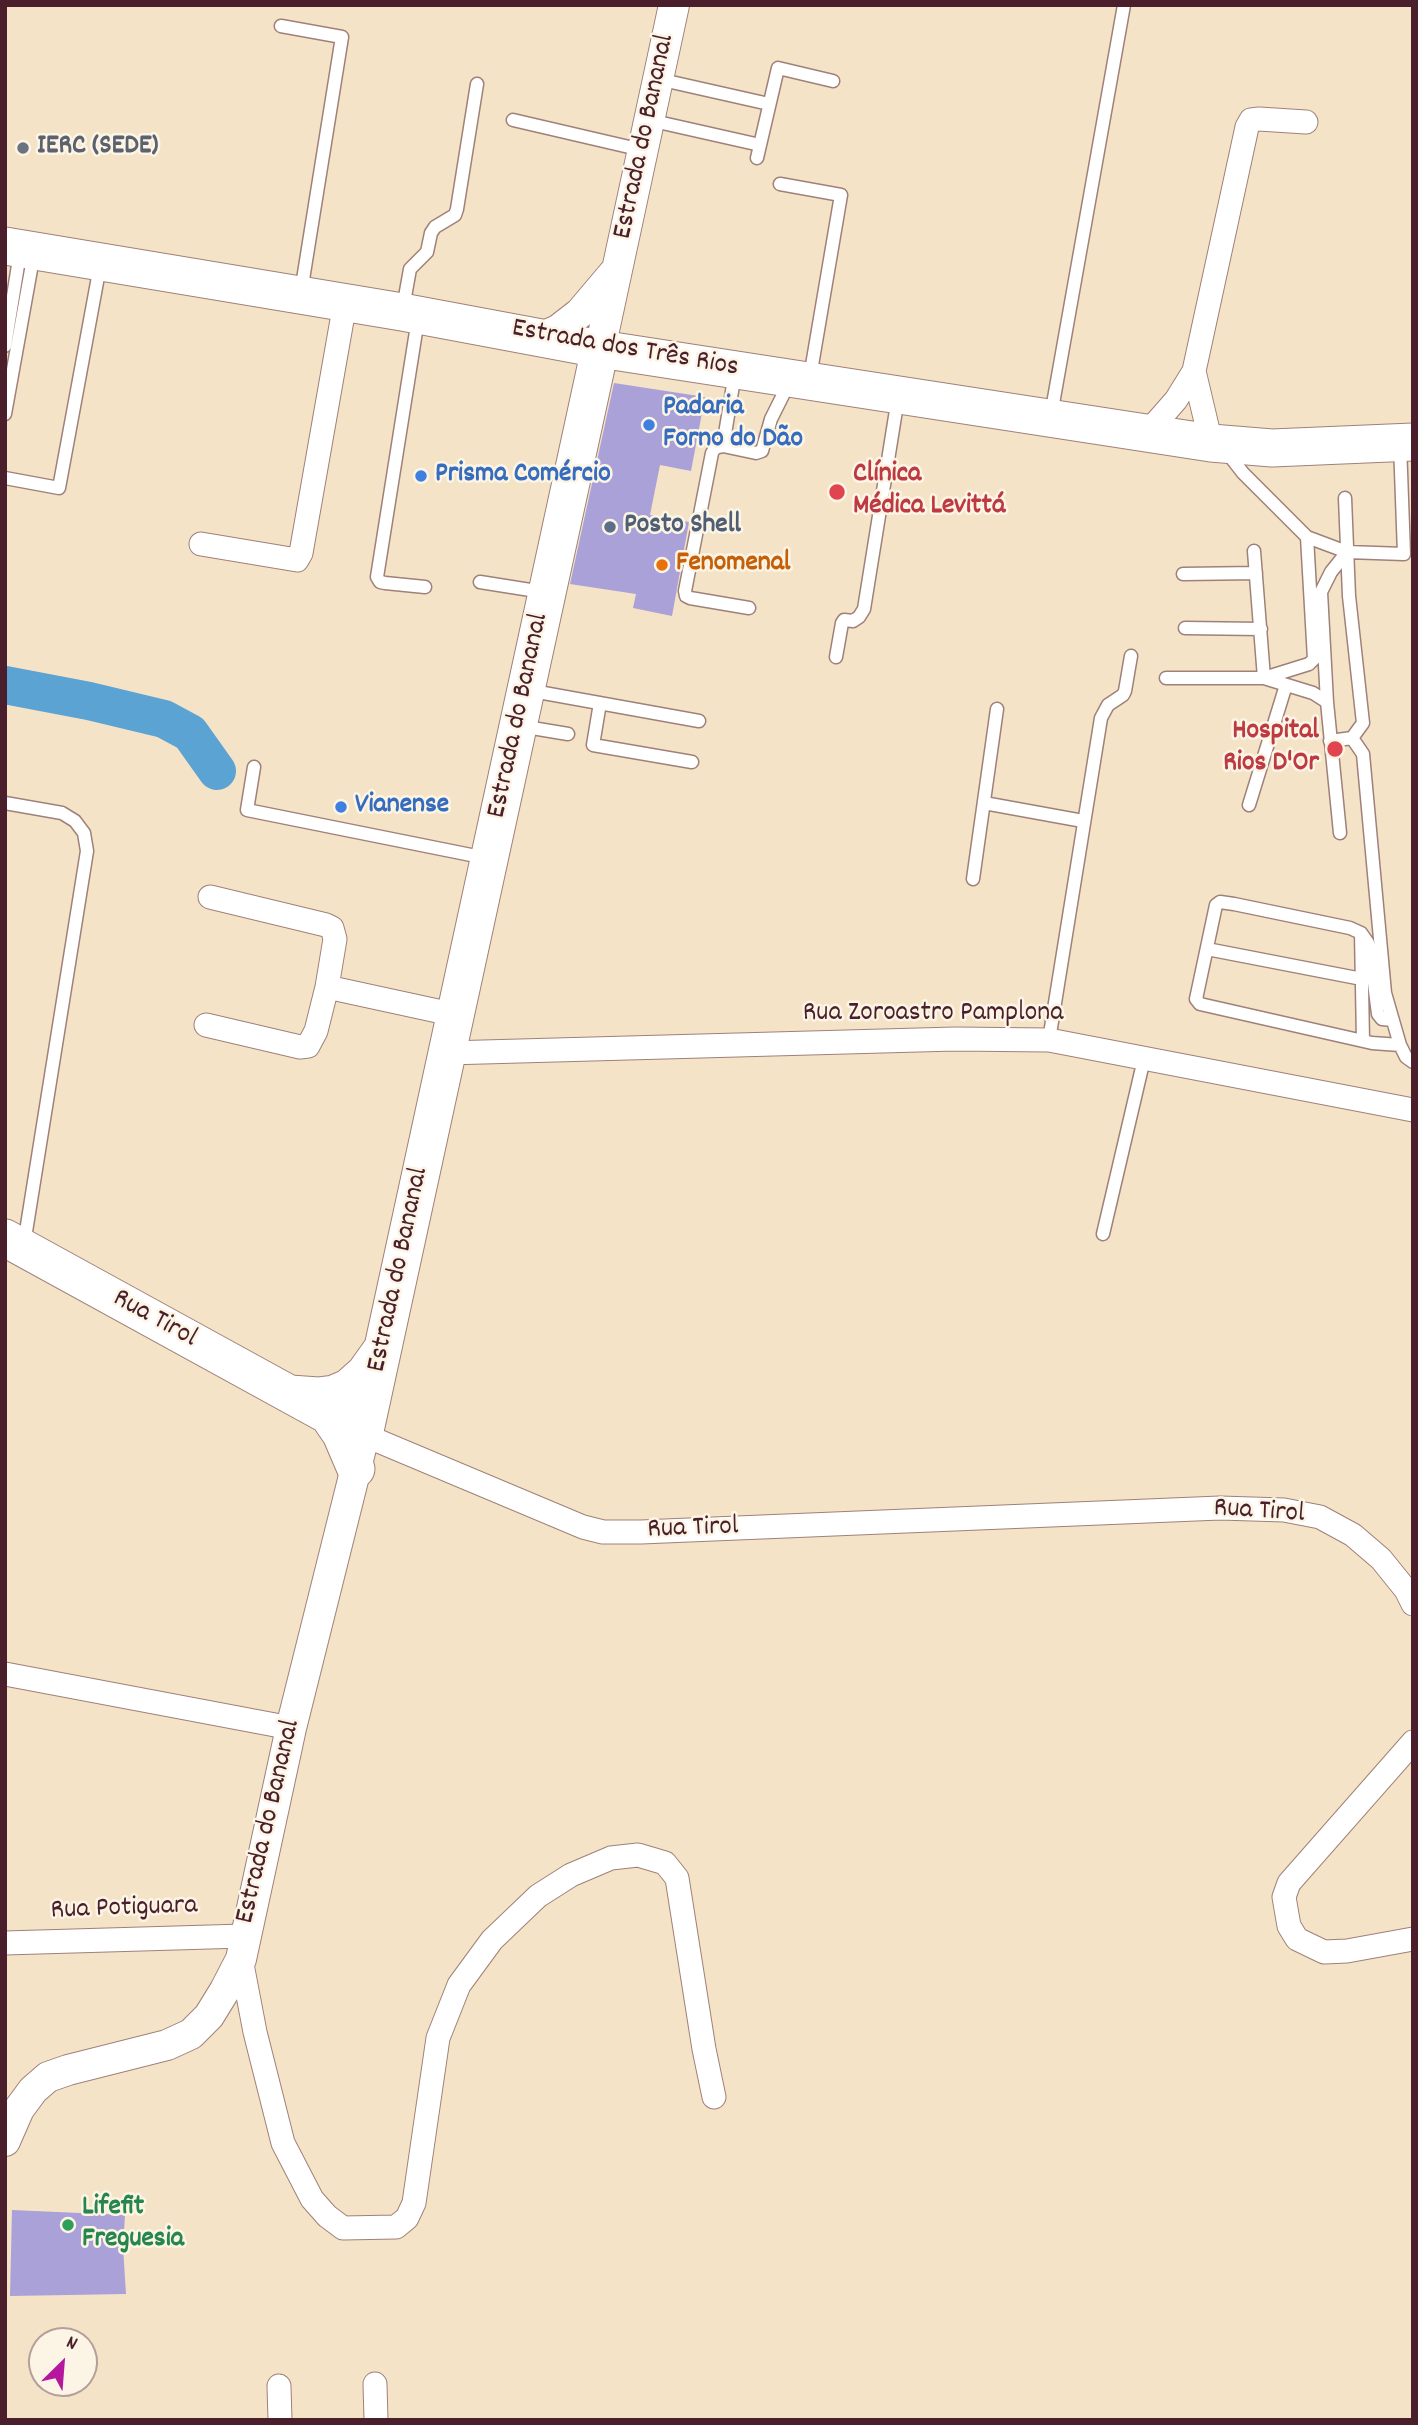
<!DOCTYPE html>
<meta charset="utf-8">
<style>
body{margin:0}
#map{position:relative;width:1418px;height:2425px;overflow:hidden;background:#f4e3c7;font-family:Dekko,sans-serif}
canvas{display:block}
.frame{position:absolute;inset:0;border:7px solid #4a1f2b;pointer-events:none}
.north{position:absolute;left:28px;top:2327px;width:70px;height:70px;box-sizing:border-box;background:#fcf5e5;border:2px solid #b59f9b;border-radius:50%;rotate:25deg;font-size:19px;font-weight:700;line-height:28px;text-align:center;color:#4a1f2b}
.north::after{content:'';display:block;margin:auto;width:24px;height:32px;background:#b5179e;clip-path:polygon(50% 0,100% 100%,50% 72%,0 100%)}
</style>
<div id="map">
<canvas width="1418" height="2425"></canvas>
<div class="frame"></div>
<div class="north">N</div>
</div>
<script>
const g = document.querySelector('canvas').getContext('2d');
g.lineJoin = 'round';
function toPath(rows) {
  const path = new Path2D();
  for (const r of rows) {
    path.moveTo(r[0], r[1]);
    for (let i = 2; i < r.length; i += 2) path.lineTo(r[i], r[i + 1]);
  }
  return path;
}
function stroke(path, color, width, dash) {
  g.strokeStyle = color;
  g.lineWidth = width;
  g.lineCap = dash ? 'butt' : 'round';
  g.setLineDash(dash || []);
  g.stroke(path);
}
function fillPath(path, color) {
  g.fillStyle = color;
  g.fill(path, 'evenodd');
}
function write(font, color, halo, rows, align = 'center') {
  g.font = font + ' Dekko,sans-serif';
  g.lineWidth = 5;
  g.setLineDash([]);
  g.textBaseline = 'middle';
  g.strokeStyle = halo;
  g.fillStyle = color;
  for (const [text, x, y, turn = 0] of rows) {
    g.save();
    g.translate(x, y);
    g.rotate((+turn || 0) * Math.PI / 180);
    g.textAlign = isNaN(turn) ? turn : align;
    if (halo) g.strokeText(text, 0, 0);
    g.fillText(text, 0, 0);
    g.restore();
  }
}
const river = toPath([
 [5,685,89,701,164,719,190,733,217,771]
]);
const building = toPath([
 [614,383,705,397,691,471,660,465,650,515,689,522,672,616,633,608,636,594,570,584],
 [12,2210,125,2215,123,2247,126,2294,10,2296]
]);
const service = toPath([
 [281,26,342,37,301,292],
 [658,79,769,104],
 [513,120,642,150],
 [649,120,760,145],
 [757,158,778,68,833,81],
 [780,184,841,195,810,377],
 [403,308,410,269,427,252,431,233,435,227,455,215,457,209,477,84],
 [418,319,377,577,380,582,385,583,425,587],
 [5,346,20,253],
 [5,414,34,253],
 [1051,415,1124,5],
 [723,446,735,373],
 [1225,450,1243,473,1307,537,1347,552,1404,554,1400,444],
 [5,478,59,488,100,266],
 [1254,551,1264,678,1309,664,1314,659,1307,537],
 [1183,574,1256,573],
 [480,582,543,592],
 [749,608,690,598,686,596,685,591,712,453,715,448,723,446,756,453,762,451,771,419,790,381],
 [1185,628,1261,629],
 [836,657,842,623,844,620,853,621,859,617,864,609,898,398],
 [1166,678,1264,678,1313,693,1327,702,1340,833],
 [527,690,699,721],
 [1327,702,1321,592,1331,572,1347,552],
 [600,703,593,745,692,762],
 [520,726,568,734],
 [1352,738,1363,754,1385,993,1400,1045,1406,1057,1413,1062],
 [1330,741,1352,738,1363,723,1349,596,1345,498],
 [254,767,247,810,486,858],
 [5,803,62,813,75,821,84,833,87,851,24,1244],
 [984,803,1083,821],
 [1249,805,1286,685],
 [973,879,997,709],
 [1361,933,1363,1041],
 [1207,949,1362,979],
 [1393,1020,1382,1019,1378,1014,1370,952,1368,943,1361,933,1350,928,1234,904,1220,902,1216,905,1196,999,1200,1004,1372,1043,1400,1045],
 [1049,1040,1101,718,1108,705,1123,695,1125,691,1131,656],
 [1103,1234,1144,1059]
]);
const minor = toPath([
 [1194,371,1211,443],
 [1147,433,1176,400,1194,371,1247,127,1251,120,1259,119,1306,122],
 [201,544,297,560,301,553,345,303],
 [327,987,456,1015],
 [206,1025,300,1047,308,1046,316,1031,327,987,335,939,332,928,326,925,210,897],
 [447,1053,955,1039,1049,1040,1413,1110],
 [364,1435,583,1527,603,1532,641,1532,1220,1508,1284,1510,1320,1517,1353,1535,1381,1559,1406,1590,1413,1604],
 [5,1674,291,1728],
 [1413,1742,1289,1883,1284,1897,1289,1926,1297,1939,1324,1952,1347,1951,1413,1939],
 [5,1943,244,1936],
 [241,1959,255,2032,283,2143,312,2199,327,2216,343,2228,396,2227,407,2218,414,2203,438,2038,459,1985,492,1940,538,1896,571,1875,611,1858,638,1855,665,1863,677,1878,704,2049,714,2097],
 [375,2384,376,2420],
 [279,2386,280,2420]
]);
const tertiary = toPath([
 [542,337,558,330,580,313,613,274],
 [600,349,674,5],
 [5,2141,19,2109,33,2090,48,2077,68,2070,167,2045,191,2034,209,2016,225,1990,241,1959,291,1728,361,1448]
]);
const primary = toPath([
 [5,246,402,312,600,349,1211,443,1272,448,1413,442],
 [5,1238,364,1435,600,349],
 [290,1394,318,1396,334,1394,348,1388,365,1373,380,1352],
 [328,1415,341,1434,356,1469]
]);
const markers = [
 [23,148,7,"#6b7280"],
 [649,425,7,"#3f7fe0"],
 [421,476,7,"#3f7fe0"],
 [837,492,9,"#e0444e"],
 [610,527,7,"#5c6f8a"],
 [662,565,7,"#e8710a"],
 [1335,749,9,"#e0444e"],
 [341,807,7,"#3f7fe0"],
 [68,2225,7,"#2e9e5b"]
];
const streetNames = [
 ["Estrada do Bananal",646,137,-78],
 ["Estrada dos Três Rios",625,350,10],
 ["Estrada do Bananal",520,716,-78],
 ["Rua Zoroastro Pamplona",933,1015],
 ["Estrada do Bananal",400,1270,-78],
 ["Rua Tirol",154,1320,29],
 ["Rua Tirol",1259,1513,4],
 ["Rua Tirol",693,1530,-2],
 ["Estrada do Bananal",270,1822,-77],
 ["Rua Potiguara",124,1910,-2]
];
const worshipNames = [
 ["IERC (SEDE)",37,148]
];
const shopNames = [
 ["Padaria",663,409],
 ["Forno do Dão",663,441],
 ["Prisma Comércio",435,476],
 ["Vianense",355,807]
];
const healthNames = [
 ["Clínica",853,476],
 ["Médica Levittá",853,508],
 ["Hospital",1319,733,"right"],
 ["Rios D'Or",1319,765,"right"]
];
const serviceNames = [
 ["Posto Shell",624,527]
];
const foodNames = [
 ["Fenomenal",676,565]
];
const leisureNames = [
 ["Lifefit",82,2209],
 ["Freguesia",82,2241]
];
stroke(river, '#5ba3d2', 38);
fillPath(building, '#a9a1d7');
stroke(service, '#9f8179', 15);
stroke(minor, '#9f8179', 25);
stroke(tertiary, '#9f8179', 32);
stroke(primary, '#9f8179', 39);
stroke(service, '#fff', 12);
stroke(minor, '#fff', 23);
stroke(tertiary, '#fff', 30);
stroke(primary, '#fff', 37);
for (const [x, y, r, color] of markers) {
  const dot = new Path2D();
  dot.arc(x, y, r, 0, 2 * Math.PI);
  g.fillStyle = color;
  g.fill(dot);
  stroke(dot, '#fcf5e5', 2.5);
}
write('28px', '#4a1f2b', '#fcf5e5', streetNames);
write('bold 28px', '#5b616d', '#fcf5e5', worshipNames, 'left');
write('bold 28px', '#366cbe', '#fcf5e5', shopNames, 'left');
write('bold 28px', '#be3a42', '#fcf5e5', healthNames, 'left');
write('bold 28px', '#4e5e75', '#fcf5e5', serviceNames, 'left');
write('bold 28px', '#c56008', '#fcf5e5', foodNames, 'left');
write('bold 28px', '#27864d', '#fcf5e5', leisureNames, 'left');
</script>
